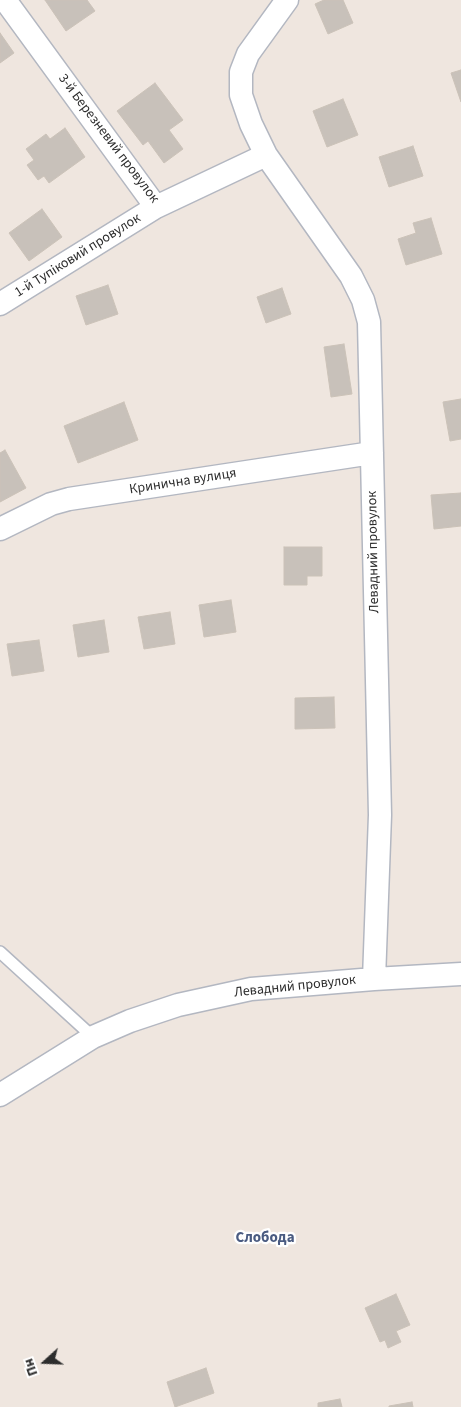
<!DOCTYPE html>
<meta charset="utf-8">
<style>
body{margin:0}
#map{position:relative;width:461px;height:1407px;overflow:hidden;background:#efe6df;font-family:"Source Sans 3",sans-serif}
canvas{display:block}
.north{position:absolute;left:20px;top:1337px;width:50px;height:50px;-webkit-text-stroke:4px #fff;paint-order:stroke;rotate:250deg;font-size:14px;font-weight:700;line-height:20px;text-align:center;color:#2d2d2d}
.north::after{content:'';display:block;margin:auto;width:18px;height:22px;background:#2d2d2d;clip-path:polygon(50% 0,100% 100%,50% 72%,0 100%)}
</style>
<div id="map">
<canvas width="461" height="1407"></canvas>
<div class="north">Пн</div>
</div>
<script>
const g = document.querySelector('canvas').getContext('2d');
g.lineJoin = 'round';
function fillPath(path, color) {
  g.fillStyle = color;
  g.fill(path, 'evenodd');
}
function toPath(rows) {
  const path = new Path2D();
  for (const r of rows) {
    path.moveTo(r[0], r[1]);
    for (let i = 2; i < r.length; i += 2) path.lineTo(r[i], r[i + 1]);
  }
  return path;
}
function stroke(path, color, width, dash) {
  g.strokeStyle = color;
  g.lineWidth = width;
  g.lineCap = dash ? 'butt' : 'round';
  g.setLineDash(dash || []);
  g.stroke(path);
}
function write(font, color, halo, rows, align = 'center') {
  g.font = font + ' "Source Sans 3",sans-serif';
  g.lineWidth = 4.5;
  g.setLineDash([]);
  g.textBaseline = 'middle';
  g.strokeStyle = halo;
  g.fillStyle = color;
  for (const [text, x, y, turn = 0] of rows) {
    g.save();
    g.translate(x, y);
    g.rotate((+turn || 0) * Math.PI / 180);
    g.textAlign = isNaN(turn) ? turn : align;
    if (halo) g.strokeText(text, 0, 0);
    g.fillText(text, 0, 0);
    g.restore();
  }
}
const building = toPath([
 [45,0,87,0,95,11,66,31,45,0],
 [324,0,343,0,353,23,328,34,315,4,324,0],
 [0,33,14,53,0,63,0,33],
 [461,70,461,102,451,73,461,70],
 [155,83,183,120,169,130,183,149,164,163,148,141,143,145,117,111,155,83],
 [343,99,358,135,327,147,313,111,343,99],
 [65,128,85,157,49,183,44,176,38,180,27,165,34,160,26,149,46,134,50,139,65,128],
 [413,146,423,176,389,187,379,157,413,146],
 [42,209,62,237,29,261,9,233,42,209],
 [431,218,442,254,406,265,398,239,416,233,413,223,431,218],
 [108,285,118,314,86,325,76,296,108,285],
 [282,288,291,314,266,323,257,297,282,288],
 [344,344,352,394,331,397,324,347,344,344],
 [461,399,461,439,450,441,443,402,461,399],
 [124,402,138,440,78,463,64,426,124,402],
 [5,450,26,488,0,502,0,453,5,450],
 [461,493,461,526,434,529,431,495,461,493],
 [284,547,322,547,322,576,307,576,307,585,284,585,284,547],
 [231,600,236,632,204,637,199,605,231,600],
 [170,612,175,644,144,649,138,617,170,612],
 [104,620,109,652,78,657,73,625,104,620],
 [39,640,44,671,12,676,7,644,39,640],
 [334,697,335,728,295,729,295,698,334,697],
 [396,1294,410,1325,396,1331,401,1342,388,1348,385,1340,380,1342,365,1308,396,1294],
 [206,1368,214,1393,175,1407,167,1382,206,1368],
 [340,1399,342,1407,318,1407,318,1403,340,1399],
 [412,1402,413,1407,389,1407,389,1406,412,1402]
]);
const lane = toPath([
 [0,952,93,1037]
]);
const street = toPath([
 [5,0,156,207,266,155],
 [287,0,248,54,241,72,241,95,251,124,266,155,351,276,363,300,369,322,380,815,374,979],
 [0,304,156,207],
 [0,529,51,504,69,499,372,453],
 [0,1095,93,1037,130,1021,178,1005,251,989,374,979,461,974]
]);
const streetNames = [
 ["3-й Березневий провулок",108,139,53],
 ["1-й Тупіковий провулок",78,256,-32],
 ["Кринична вулиця",183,482,-9],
 ["Левадний провулок",374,552,-91],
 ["Левадний провулок",295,987,-6]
];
const neighbourhoodNames = [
 ["Слобода",265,1239]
];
fillPath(building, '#c8c1ba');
stroke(building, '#cbc2b8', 1);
stroke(lane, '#b3b7c1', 14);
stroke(street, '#b3b7c1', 25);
stroke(lane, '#fff', 11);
stroke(street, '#fff', 22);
write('14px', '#2d2d2d', '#fff', streetNames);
write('bold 15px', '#4a5b81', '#fff', neighbourhoodNames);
</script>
